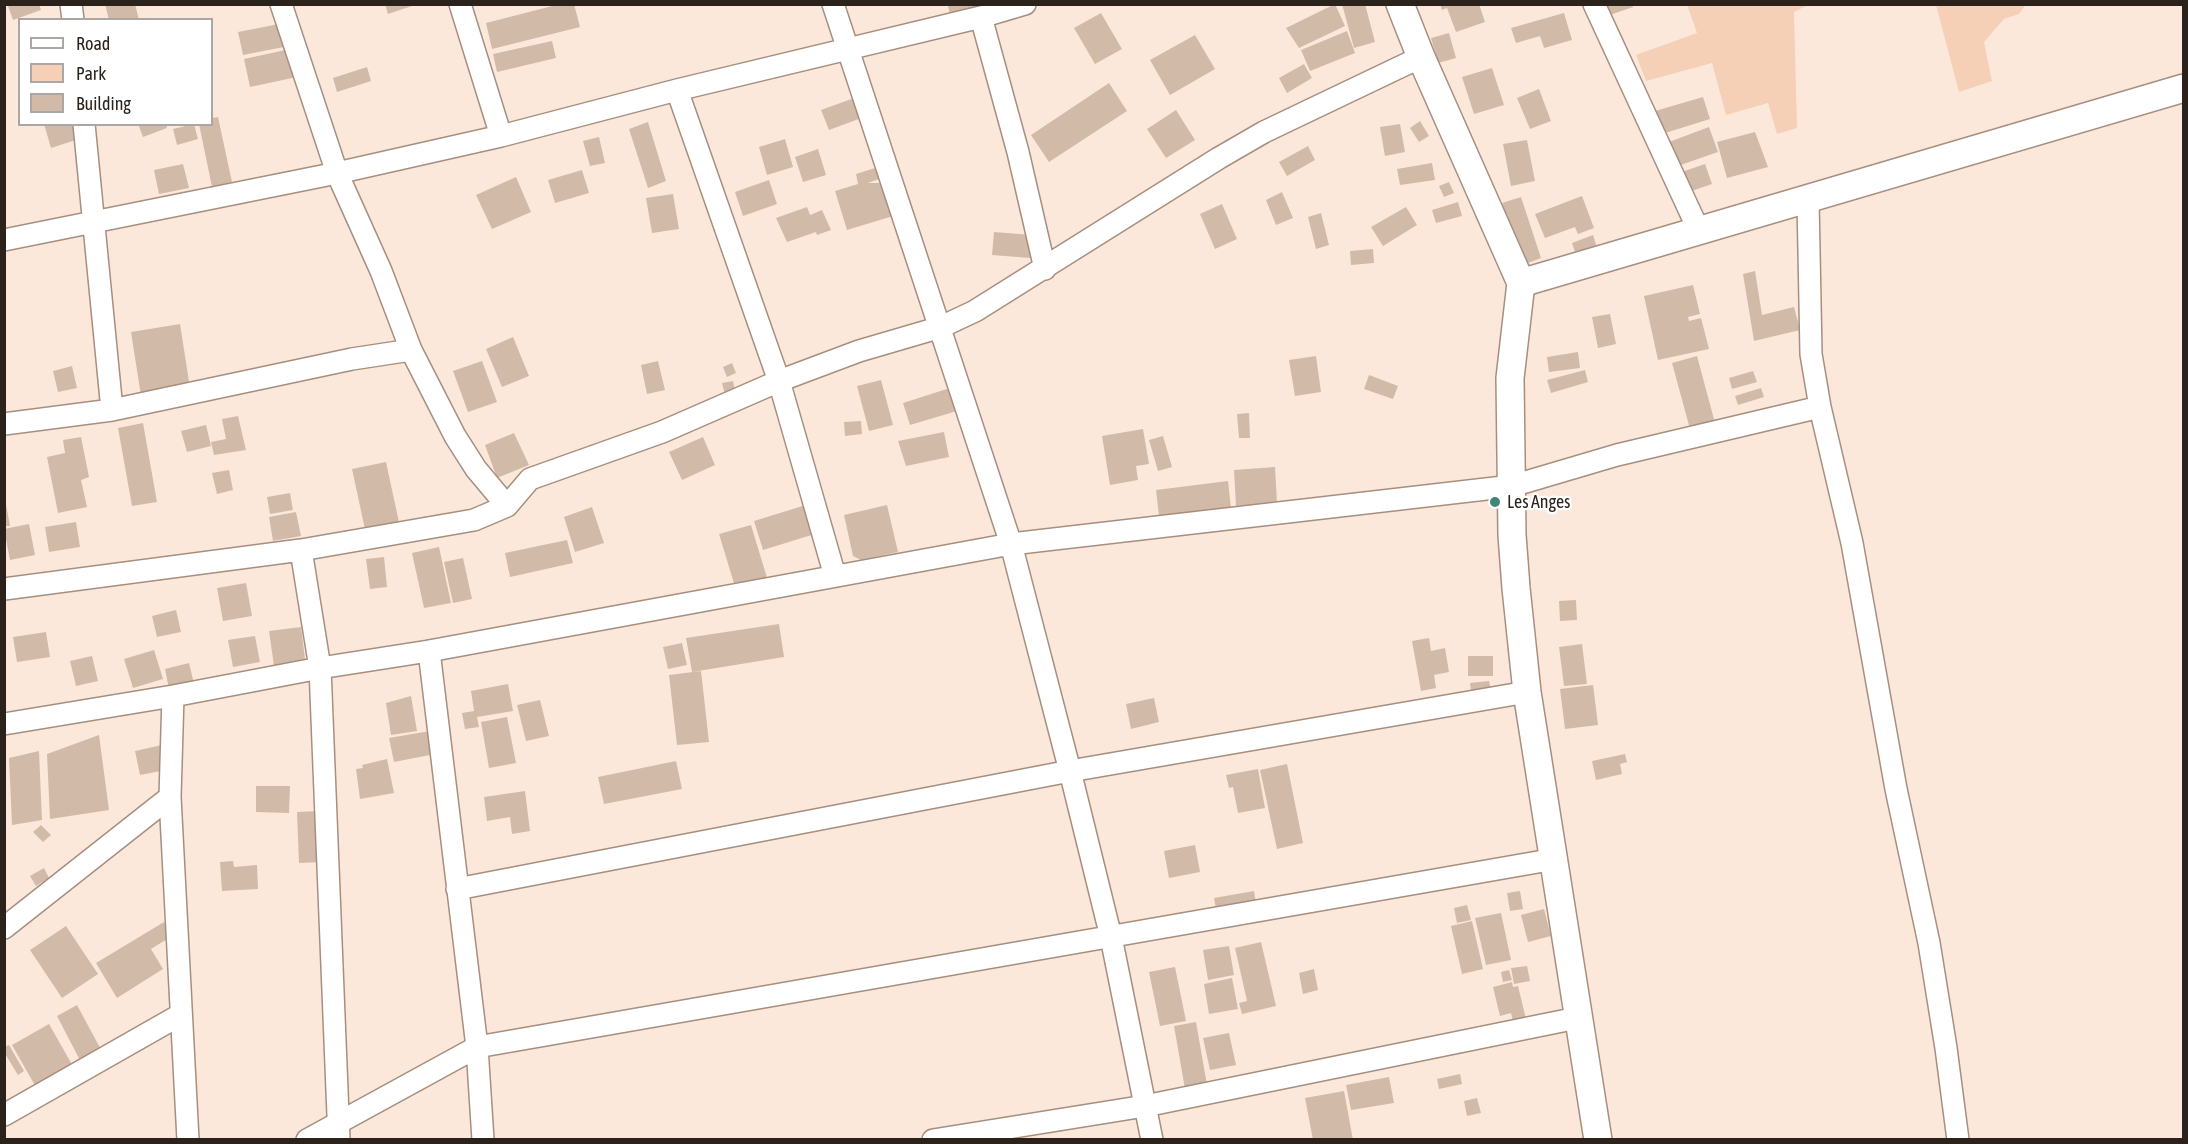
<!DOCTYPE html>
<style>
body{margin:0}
#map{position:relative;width:2188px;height:1144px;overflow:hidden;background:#fce8da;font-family:"Asap Condensed",sans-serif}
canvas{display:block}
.frame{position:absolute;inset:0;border:6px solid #2b221b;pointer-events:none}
.legend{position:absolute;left:18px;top:18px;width:195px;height:108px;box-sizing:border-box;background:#fff;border:2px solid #aaa7a4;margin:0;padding:8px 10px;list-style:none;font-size:18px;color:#2b221b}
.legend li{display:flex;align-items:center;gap:12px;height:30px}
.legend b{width:30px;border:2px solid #aaa7a4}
</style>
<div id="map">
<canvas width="2188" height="1144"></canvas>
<div class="frame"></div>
<ul class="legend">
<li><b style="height:8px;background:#fff"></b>Road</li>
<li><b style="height:16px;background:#f5d0b6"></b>Park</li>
<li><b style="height:16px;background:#d2baa9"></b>Building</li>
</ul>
</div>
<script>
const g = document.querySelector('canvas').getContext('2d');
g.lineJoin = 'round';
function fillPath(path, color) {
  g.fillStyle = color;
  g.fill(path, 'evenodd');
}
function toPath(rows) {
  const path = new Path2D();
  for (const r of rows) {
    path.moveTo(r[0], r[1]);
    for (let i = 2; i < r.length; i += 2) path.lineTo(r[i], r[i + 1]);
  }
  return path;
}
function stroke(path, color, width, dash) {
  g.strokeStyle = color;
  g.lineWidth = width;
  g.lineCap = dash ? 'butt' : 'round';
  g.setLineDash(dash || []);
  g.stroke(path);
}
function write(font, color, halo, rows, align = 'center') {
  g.font = font + ' "Asap Condensed",sans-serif';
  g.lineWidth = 4.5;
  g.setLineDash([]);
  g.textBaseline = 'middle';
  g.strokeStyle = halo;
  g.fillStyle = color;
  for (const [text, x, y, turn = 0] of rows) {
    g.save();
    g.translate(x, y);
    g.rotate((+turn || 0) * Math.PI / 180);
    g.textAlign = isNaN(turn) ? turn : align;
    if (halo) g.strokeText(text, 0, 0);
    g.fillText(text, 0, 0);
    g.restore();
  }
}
const green = toPath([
 [1687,5,1808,5,1794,12,1797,128,1777,134,1768,103,1726,115,1712,63,1646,81,1636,55,1697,33],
 [1936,5,2029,5,2025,6,2019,14,2004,19,1984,42,1992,81,1959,92]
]);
const building = toPath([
 [11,4,39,4,41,10,13,20,8,6],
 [105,4,135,4,139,20,109,20],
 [385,4,415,4,415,5,388,14],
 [560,4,574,4,580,27,492,49,486,23],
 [953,4,974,4,977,12,951,19,948,6],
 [1335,4,1345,26,1299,48,1286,28],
 [1342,4,1365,4,1375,42,1354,48],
 [1440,4,1479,4,1485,22,1456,32,1447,8,1442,10],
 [1600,4,1632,4,1633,7,1604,17],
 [1101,13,1122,49,1095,64,1074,28],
 [1564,13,1572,40,1544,48,1540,36,1516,43,1511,28],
 [279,24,284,47,243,55,238,32],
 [1347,31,1355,53,1310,71,1301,50],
 [1449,33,1456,58,1438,63,1431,38],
 [1195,35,1215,69,1170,95,1150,60],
 [552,41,556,58,497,72,493,54],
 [290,49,297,77,250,87,244,59],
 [1304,64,1312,78,1287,93,1279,78],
 [367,67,371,81,337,92,333,78],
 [1492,68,1504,105,1474,114,1462,77],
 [1109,83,1127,111,1049,162,1031,135],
 [1539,89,1551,121,1530,129,1517,98],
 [857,97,864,117,829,130,821,110],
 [1703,97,1710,119,1662,134,1655,111],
 [1176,110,1195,140,1166,158,1147,129],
 [218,117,232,182,212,187,199,124,212,124,212,118],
 [1420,121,1429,136,1419,142,1410,128],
 [648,122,666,181,648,188,629,129],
 [44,124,77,124,82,138,51,148],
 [138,124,166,124,167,128,143,137],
 [194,124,198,139,177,145,173,129],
 [1400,124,1405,152,1385,156,1380,127],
 [1709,127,1718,152,1669,169,1661,145],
 [1755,132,1768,167,1727,178,1717,142],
 [599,137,605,163,590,166,583,141],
 [785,139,793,167,767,175,759,147],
 [1527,140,1535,181,1511,186,1503,144],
 [1308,146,1315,160,1287,176,1279,162],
 [818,149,826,175,803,182,795,157],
 [1432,163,1435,180,1400,185,1397,169],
 [183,164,189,188,159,194,154,170],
 [1705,164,1712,184,1680,195,1673,175],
 [875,168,879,179,868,183,880,183,893,216,847,230,835,191,858,184,856,174],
 [582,170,589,193,555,203,548,180],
 [516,177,531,212,492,229,476,195],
 [769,180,777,204,743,216,735,192],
 [1449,182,1454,193,1444,197,1439,186],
 [1282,192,1293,218,1276,225,1266,200],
 [673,194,679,229,652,233,646,198],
 [1582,196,1594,228,1578,234,1575,227,1545,238,1535,214],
 [1521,197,1541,258,1523,265,1502,203],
 [1458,202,1462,216,1436,223,1432,210],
 [1222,204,1237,239,1215,249,1200,214],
 [807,207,810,215,822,210,831,230,817,235,816,232,787,242,776,218],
 [1406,207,1417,225,1383,246,1371,227],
 [1321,213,1329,245,1316,249,1308,217],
 [994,232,1032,235,1030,258,992,255],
 [1593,235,1599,254,1578,261,1572,243],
 [1373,249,1374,263,1351,265,1350,251],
 [1755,271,1762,315,1794,307,1800,330,1754,341,1743,274],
 [1693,285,1700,314,1688,317,1689,321,1701,318,1709,349,1658,360,1644,296],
 [1610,314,1616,344,1598,348,1592,317],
 [180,324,190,388,141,396,131,332],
 [513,337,529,376,502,387,486,349],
 [1578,352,1580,368,1549,372,1547,357],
 [1316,356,1321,392,1295,396,1289,360],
 [1697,356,1715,423,1690,429,1672,363],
 [482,361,497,402,468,412,453,371],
 [658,361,665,390,647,394,641,365],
 [732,363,736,373,727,377,723,367],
 [72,366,77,388,58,392,53,371],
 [1585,370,1588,382,1551,393,1547,380],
 [1753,371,1757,382,1732,389,1729,378],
 [1369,375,1398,386,1393,399,1364,389],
 [881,380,893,425,869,431,857,386],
 [733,381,736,397,726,399,722,383],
 [950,388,957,411,910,425,903,403],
 [1761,388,1764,397,1738,405,1735,396],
 [1249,413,1250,438,1239,438,1237,414],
 [238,416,246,450,214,455,211,442,226,439,222,419],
 [861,421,862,434,845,436,844,422],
 [143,423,157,502,132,506,118,428],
 [206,425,211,446,187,452,181,431],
 [1143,429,1149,464,1136,466,1138,480,1110,485,1102,436],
 [944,432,949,457,906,466,898,441],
 [514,433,529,465,497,478,485,445],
 [1163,436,1172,467,1158,471,1149,440],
 [81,437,89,477,81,480,87,507,58,513,47,457,65,453,63,440],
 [703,437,715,465,682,480,669,452],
 [386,462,400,527,366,534,352,469],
 [1275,467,1277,503,1236,506,1234,470],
 [229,470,233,490,217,494,212,473],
 [1228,481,1231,508,1159,516,1156,490],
 [4,493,10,526,4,526],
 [290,493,293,510,270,514,267,497],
 [809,504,818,533,763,550,754,521],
 [887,505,898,552,861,560,853,556,844,515],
 [592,507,604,543,575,552,564,517],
 [296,512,301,536,273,541,269,517],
 [76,522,80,547,49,552,45,527],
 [29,524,35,555,10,560,4,529],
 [751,525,768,581,736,590,719,534],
 [567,540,573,563,510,577,505,553],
 [439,547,451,603,424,608,412,553],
 [384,557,387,587,370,589,366,559],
 [463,558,472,599,453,603,444,562],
 [246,583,252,616,223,621,217,588],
 [1576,600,1577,620,1560,621,1559,601],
 [176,610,181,632,157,637,152,616],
 [779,624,784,657,692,672,686,638],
 [301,627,305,659,274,666,269,631],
 [46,632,50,657,17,662,13,637],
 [255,636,260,662,233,667,228,640],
 [1429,638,1431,651,1445,648,1449,672,1434,675,1436,688,1421,691,1412,641],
 [682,643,687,665,668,669,663,647],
 [1582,644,1587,684,1564,686,1559,647],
 [154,650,163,679,133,688,124,659],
 [92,656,98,681,76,686,70,661],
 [1468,656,1493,656,1493,676,1468,676],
 [189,663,194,684,169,689,165,669],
 [701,671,709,742,677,745,669,675],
 [1489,681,1492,696,1472,699,1470,683],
 [508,684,513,711,477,717,479,727,465,729,462,713,474,711,471,691],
 [1593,685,1598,725,1565,729,1560,689],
 [411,696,417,731,391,735,386,703],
 [1154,698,1159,722,1131,729,1126,704],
 [540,700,549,736,526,741,517,705],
 [507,717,516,763,489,768,481,722],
 [436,730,440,753,394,762,389,738],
 [99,735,109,810,50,819,47,754],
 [162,745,166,770,140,775,135,751],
 [39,751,42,820,12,825,9,758],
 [1625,754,1627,762,1620,764,1622,774,1596,780,1592,761],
 [387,759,394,793,360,799,356,769,363,768,362,765],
 [676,761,682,789,604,804,598,777],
 [1287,764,1303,843,1277,849,1260,770],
 [1258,769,1265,808,1238,813,1233,787,1229,788,1226,775],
 [256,786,290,786,289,813,256,812],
 [525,791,530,831,512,834,510,817,487,821,484,797],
 [318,811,320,862,299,863,297,812],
 [41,825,51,835,43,842,33,832],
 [1195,845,1200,872,1169,878,1164,851],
 [233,861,234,867,257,865,258,889,222,891,220,862],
 [44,868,49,878,36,886,30,876],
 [1254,891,1257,909,1217,915,1214,898],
 [1520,891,1523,909,1510,911,1507,893],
 [1467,905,1471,920,1457,923,1454,908],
 [1544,909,1551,936,1528,942,1521,915],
 [1501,913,1511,960,1486,965,1475,918],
 [1472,921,1483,969,1462,974,1451,926],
 [164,922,172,936,151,949,163,969,117,998,96,963],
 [66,926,98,974,62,998,30,950],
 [1261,942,1276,1006,1242,1014,1239,1003,1247,1001,1235,948],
 [1229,946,1234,975,1208,980,1203,950],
 [1527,966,1530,981,1514,984,1511,968],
 [1175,967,1186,1021,1160,1026,1149,972],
 [1314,969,1318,990,1303,994,1299,973],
 [1509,970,1512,980,1503,982,1501,972],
 [1232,978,1238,1009,1209,1014,1204,984],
 [1512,982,1513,987,1518,986,1526,1019,1513,1022,1511,1013,1500,1016,1493,987],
 [77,1005,105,1057,84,1068,57,1016],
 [1196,1022,1207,1085,1185,1089,1174,1026],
 [49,1024,74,1068,37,1089,12,1045],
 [1229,1033,1236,1065,1210,1070,1203,1038],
 [9,1045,24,1071,18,1075,4,1052,4,1047],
 [1460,1074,1462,1084,1439,1089,1437,1079],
 [1389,1077,1394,1103,1351,1110,1346,1085],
 [1344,1091,1353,1140,1313,1140,1305,1098],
 [1477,1098,1481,1113,1467,1116,1464,1101]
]);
const minor = toPath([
 [71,4,73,20],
 [281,4,337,173,381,271,411,350,455,436,476,469,507,506],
 [460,4,501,136],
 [1594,4,1699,231],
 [981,17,1018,152,1045,269],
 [677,90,779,381,835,576],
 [84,124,112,410],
 [1808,200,1811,354,1820,407,1852,543,1896,789,1929,943,1946,1048,1958,1140],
 [4,240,337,173,501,136,677,90,981,17,1025,4],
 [4,424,112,410,352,359,411,350],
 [4,589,301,550,474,520,507,506,530,479,662,432,779,381,859,351,941,327,975,311,1219,158,1264,132,1421,57],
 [429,651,477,1047,483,1140],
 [173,696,170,797,188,1140],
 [4,724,173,696,320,668,301,550],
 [457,889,1070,771,1527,692],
 [4,928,170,797],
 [4,1115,180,1015],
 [307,1140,477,1047,1555,859],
 [339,1140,320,668,429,651,1011,544,833,4],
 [933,1140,1145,1106,1577,1018],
 [1152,1140,1111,937,1070,771,1011,544,1512,486,1617,455,1820,407]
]);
const tertiary = toPath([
 [1400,4,1421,57,1521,283,1510,378,1512,535,1516,588,1527,692,1598,1140],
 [1521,283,2184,88]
]);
const markers = [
 [1495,502,6,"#42867a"]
];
const poiNames = [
 ["Les Anges",1507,502]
];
fillPath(green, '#f5d0b6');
fillPath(building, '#d2baa9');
stroke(minor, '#a68f7f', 24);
stroke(tertiary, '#a68f7f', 30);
stroke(minor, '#fff', 21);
stroke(tertiary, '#fff', 27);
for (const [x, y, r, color] of markers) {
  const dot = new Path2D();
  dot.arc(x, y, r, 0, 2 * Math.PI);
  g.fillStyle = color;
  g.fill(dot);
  stroke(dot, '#fff', 2);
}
write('18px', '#2b221b', '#fff', poiNames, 'left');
</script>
